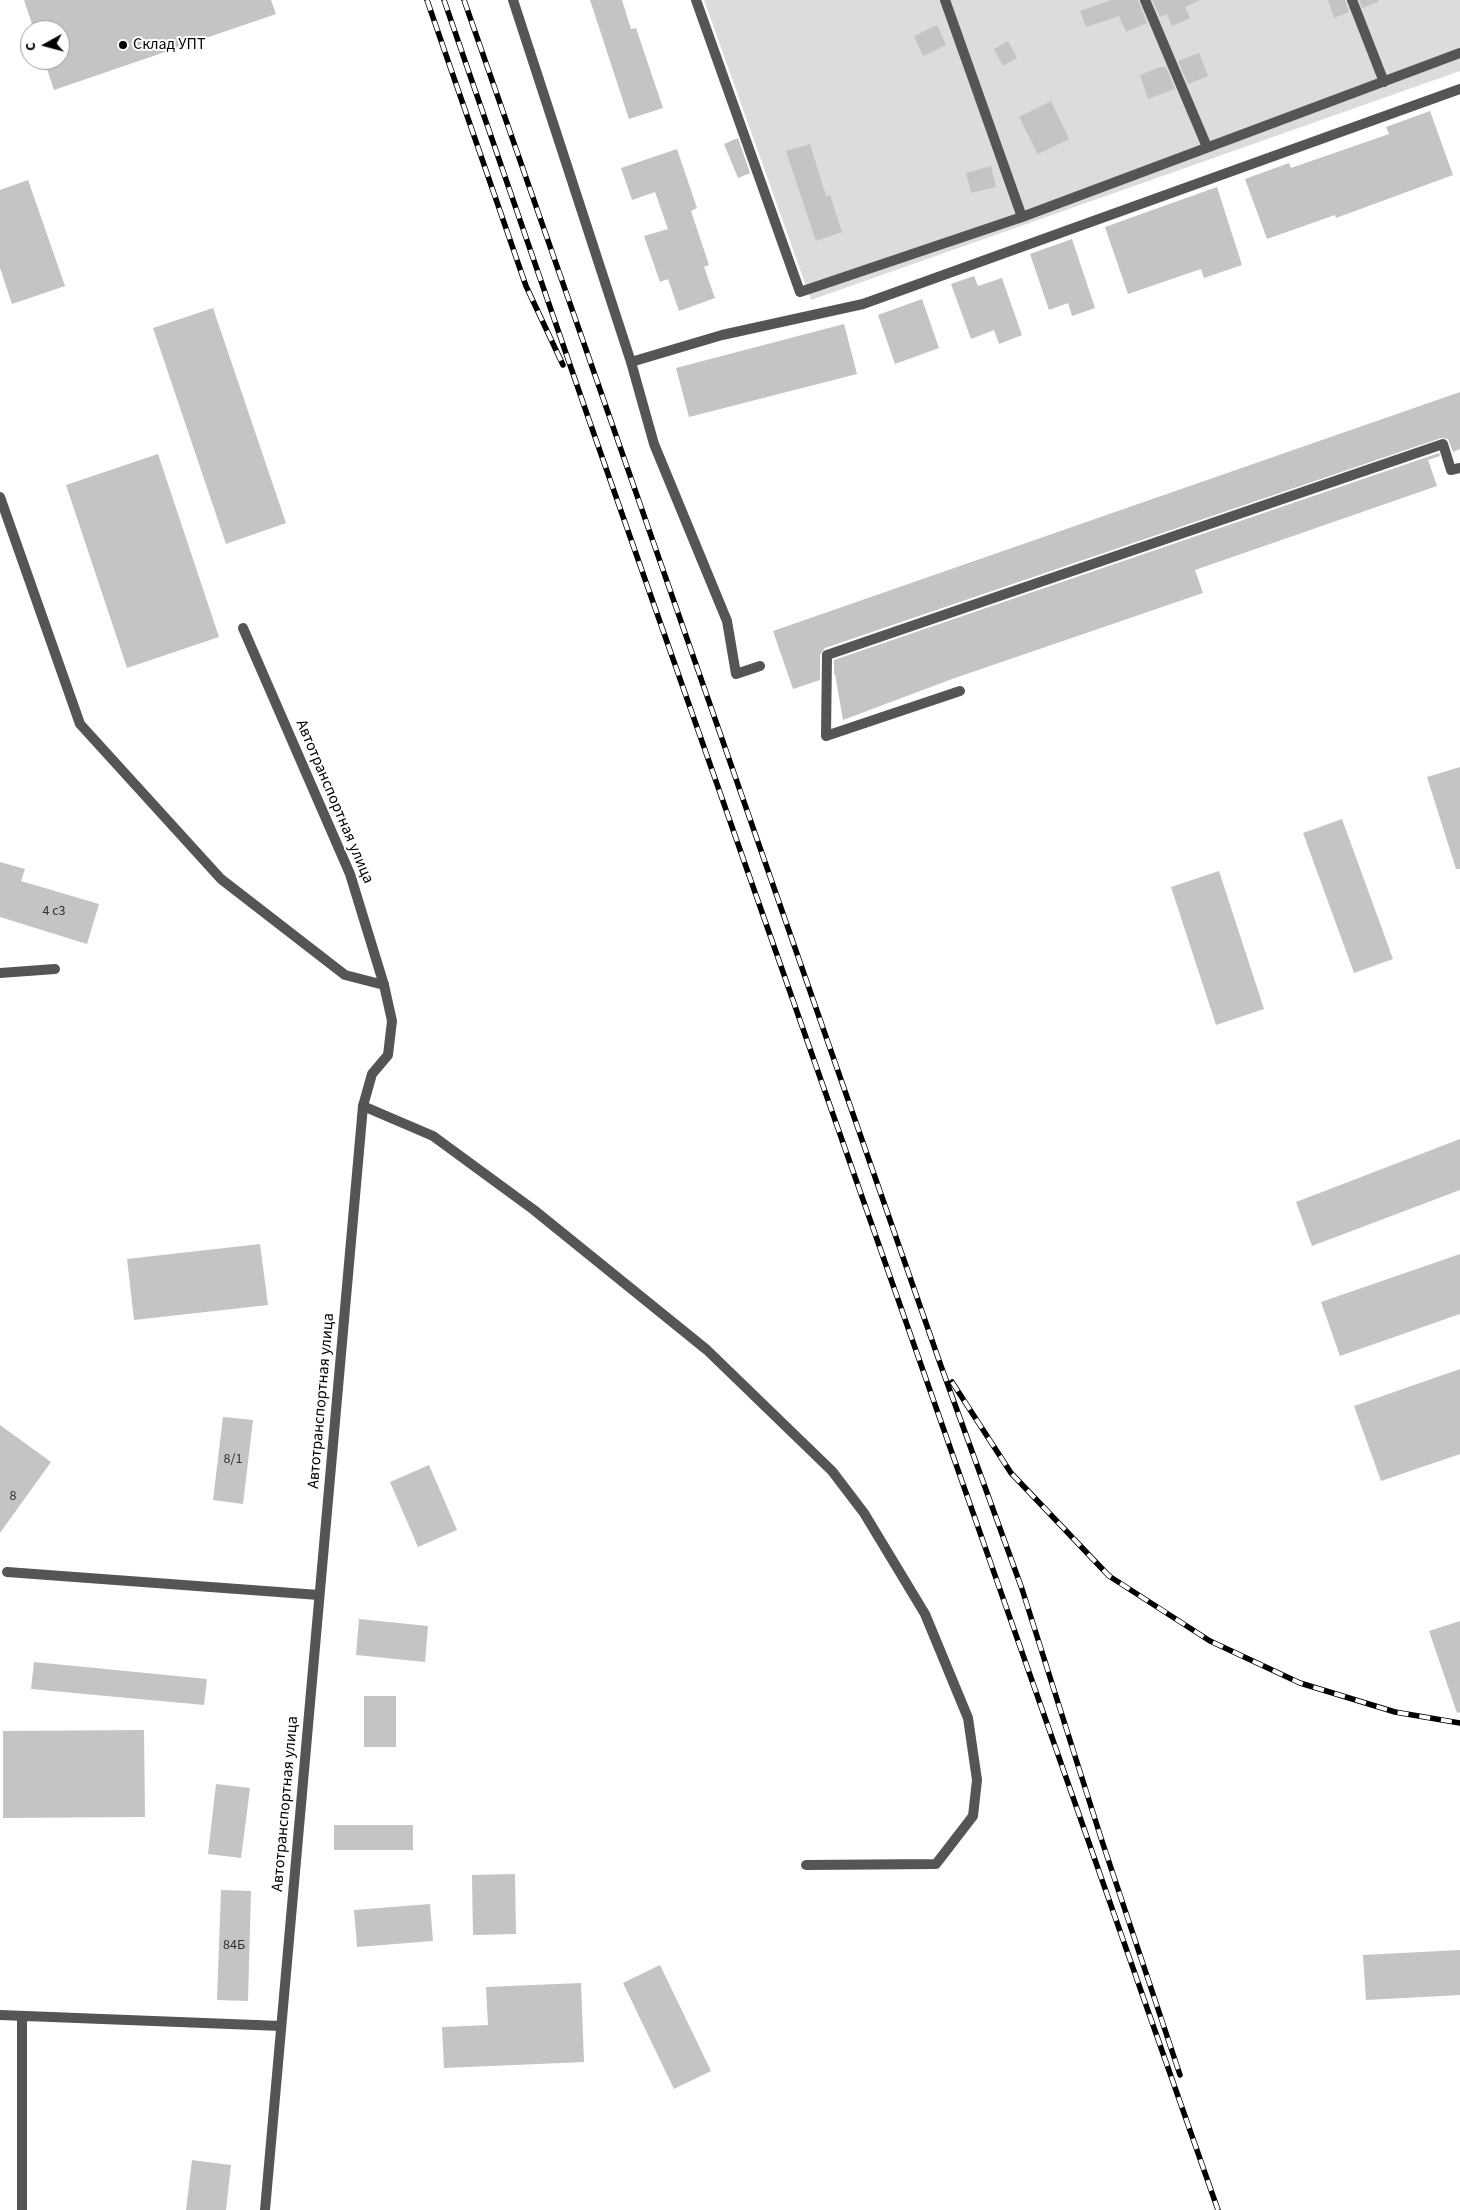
<!DOCTYPE html>
<meta charset="utf-8">
<style>
body{margin:0}
#map{position:relative;width:1460px;height:2210px;overflow:hidden;background:#fff;font-family:"Source Sans 3",sans-serif}
canvas{display:block}
.north{position:absolute;left:20px;top:20px;width:50px;height:50px;box-sizing:border-box;background:#fff;border:1px solid #999;border-radius:50%;rotate:263deg;font-size:14px;font-weight:700;line-height:20px;text-align:center;color:#000}
.north::after{content:'';display:block;margin:auto;width:18px;height:22px;background:#000;clip-path:polygon(50% 0,100% 100%,50% 72%,0 100%)}
</style>
<div id="map">
<canvas width="1460" height="2210"></canvas>
<div class="north">С</div>
</div>
<script>
const g = document.querySelector('canvas').getContext('2d');
g.lineJoin = 'round';
function fillPath(path, color) {
  g.fillStyle = color;
  g.fill(path, 'evenodd');
}
function toPath(rows) {
  const path = new Path2D();
  for (const r of rows) {
    path.moveTo(r[0], r[1]);
    for (let i = 2; i < r.length; i += 2) path.lineTo(r[i], r[i + 1]);
  }
  return path;
}
function stroke(path, color, width, dash) {
  g.strokeStyle = color;
  g.lineWidth = width;
  g.lineCap = dash ? 'butt' : 'round';
  g.setLineDash(dash || []);
  g.stroke(path);
}
function write(font, color, halo, rows, align = 'center') {
  g.font = font + ' "Source Sans 3",sans-serif';
  g.lineWidth = 4;
  g.setLineDash([]);
  g.textBaseline = 'middle';
  g.strokeStyle = halo;
  g.fillStyle = color;
  for (const [text, x, y, turn = 0] of rows) {
    g.save();
    g.translate(x, y);
    g.rotate((+turn || 0) * Math.PI / 180);
    g.textAlign = isNaN(turn) ? turn : align;
    if (halo) g.strokeText(text, 0, 0);
    g.fillText(text, 0, 0);
    g.restore();
  }
}
const green = toPath([
 [704,0,1460,0,1460,71,811,300]
]);
const building = toPath([
 [24,0,271,0,276,14,54,90,44,60,60,60,60,30,34,30],
 [590,0,622,0,631,29,636,28,663,108,629,119],
 [1112,0,1138,0,1147,23,1126,32,1119,16,1086,27,1080,11],
 [1152,0,1200,0,1185,7,1190,18,1172,26,1167,14,1160,17],
 [1328,0,1345,0,1349,12,1334,18],
 [1359,0,1378,0,1378,2,1362,8],
 [937,25,946,45,923,56,914,36],
 [1008,41,1017,58,1003,66,994,49],
 [1199,53,1208,76,1188,84,1178,61],
 [1160,67,1166,67,1175,89,1148,99,1140,75],
 [1051,101,1069,139,1038,154,1019,117],
 [1430,111,1453,175,1336,218,1335,215,1267,239,1245,179,1289,163,1291,168,1389,134,1386,127],
 [738,138,750,173,738,178,724,144],
 [810,144,826,196,830,195,842,232,816,241,786,151],
 [677,149,697,208,691,211,709,265,704,267,715,298,679,311,668,279,660,282,644,236,668,229,655,192,632,200,621,168],
 [991,166,996,187,971,193,966,173],
 [28,180,65,286,12,304,0,268,0,190],
 [1217,187,1242,265,1204,278,1201,269,1128,294,1105,227],
 [1072,239,1095,308,1072,316,1068,303,1049,310,1030,254],
 [974,276,978,286,1002,278,1022,335,999,344,994,330,971,339,951,284],
 [922,299,939,348,895,364,878,315],
 [213,308,286,523,226,544,153,328],
 [844,324,857,374,689,417,676,368],
 [1460,392,1460,449,1453,452,1448,439,1441,438,825,648,820,655,820,680,793,689,773,631],
 [1439,453,1440,456,1428,460,1437,486,1195,570,1203,593,952,679,843,720,835,674,834,675,834,660],
 [158,454,219,637,127,668,66,485],
 [1460,767,1460,869,1456,869,1427,777],
 [1342,819,1393,959,1354,973,1303,833],
 [0,862,25,869,21,881,99,904,87,944,0,917],
 [1219,871,1264,1009,1216,1025,1171,887],
 [1460,1139,1460,1190,1312,1246,1296,1202],
 [260,1244,268,1305,134,1320,127,1259],
 [1460,1254,1460,1314,1340,1356,1321,1302],
 [1460,1369,1460,1454,1381,1481,1354,1406],
 [223,1417,253,1420,243,1504,213,1500],
 [0,1425,51,1462,0,1533],
 [429,1465,457,1530,418,1547,390,1482],
 [359,1619,428,1626,425,1662,356,1655],
 [1460,1621,1460,1712,1457,1713,1429,1631],
 [34,1662,207,1679,204,1705,31,1689],
 [364,1696,396,1696,396,1747,364,1747],
 [144,1730,145,1817,3,1818,3,1731],
 [216,1784,250,1788,241,1858,208,1854],
 [334,1825,413,1825,413,1850,334,1850],
 [515,1874,516,1934,473,1935,472,1875],
 [221,1890,251,1891,248,2001,217,2000],
 [430,1904,433,1941,357,1947,354,1910],
 [1460,1950,1460,1995,1366,2000,1363,1955],
 [660,1965,711,2071,674,2089,623,1983],
 [581,1983,584,2062,444,2068,442,2027,488,2025,486,1987],
 [192,2160,231,2165,226,2210,186,2210]
]);
const service = toPath([
 [696,0,800,292,1022,217,1460,53],
 [945,0,1022,217],
 [1145,0,1207,147],
 [1352,0,1384,82],
 [0,497,80,724,221,879,345,975,384,985],
 [760,666,736,674,727,621,654,444,631,362,722,335,863,304,1460,89],
 [960,691,826,736,827,655,1443,444,1451,470,1460,468],
 [0,973,55,969],
 [363,1106,433,1136,534,1210,707,1350,832,1471,864,1513,925,1614,968,1718,977,1780,973,1816,936,1864,806,1865],
 [7,1572,319,1595],
 [0,2015,281,2026],
 [22,2016,22,2210]
]);
const minor = toPath([
 [513,0,631,362],
 [243,628,350,874,384,985,392,1021,388,1055,372,1074,363,1106,265,2210]
]);
const rail = toPath([
 [427,0,526,286,563,365],
 [444,0,588,417,1218,2210],
 [464,0,941,1366,1022,1589,1101,1838,1180,2075],
 [952,1382,1011,1473,1109,1576,1210,1641,1300,1683,1395,1712,1460,1723]
]);
const markers = [
 [123,45,5,"#000"]
];
const numberNames = [
 ["4 с3",54,912],
 ["8/1",233,1460],
 ["8",13,1497],
 ["84Б",234,1946]
];
const poiNames = [
 ["Склад УПТ",133,45]
];
const streetNames = [
 ["Автотранспортная улица",334,802,67],
 ["Автотранспортная улица",322,1401,-85],
 ["Автотранспортная улица",286,1804,-85]
];
fillPath(green, '#dcdcdc');
fillPath(building, '#c4c4c4');
stroke(service, '#555', 10);
stroke(minor, '#555', 10);
stroke(rail, '#000', 5.5);
stroke(rail, '#fff', 4, [11]);
for (const [x, y, r, color] of markers) {
  const dot = new Path2D();
  dot.arc(x, y, r, 0, 2 * Math.PI);
  g.fillStyle = color;
  g.fill(dot);
  stroke(dot, '#fff', 2);
}
write('14px', '#313131', null, numberNames);
write('16px', '#000', '#fff', poiNames, 'left');
write('16px', '#000', '#fff', streetNames);
</script>
